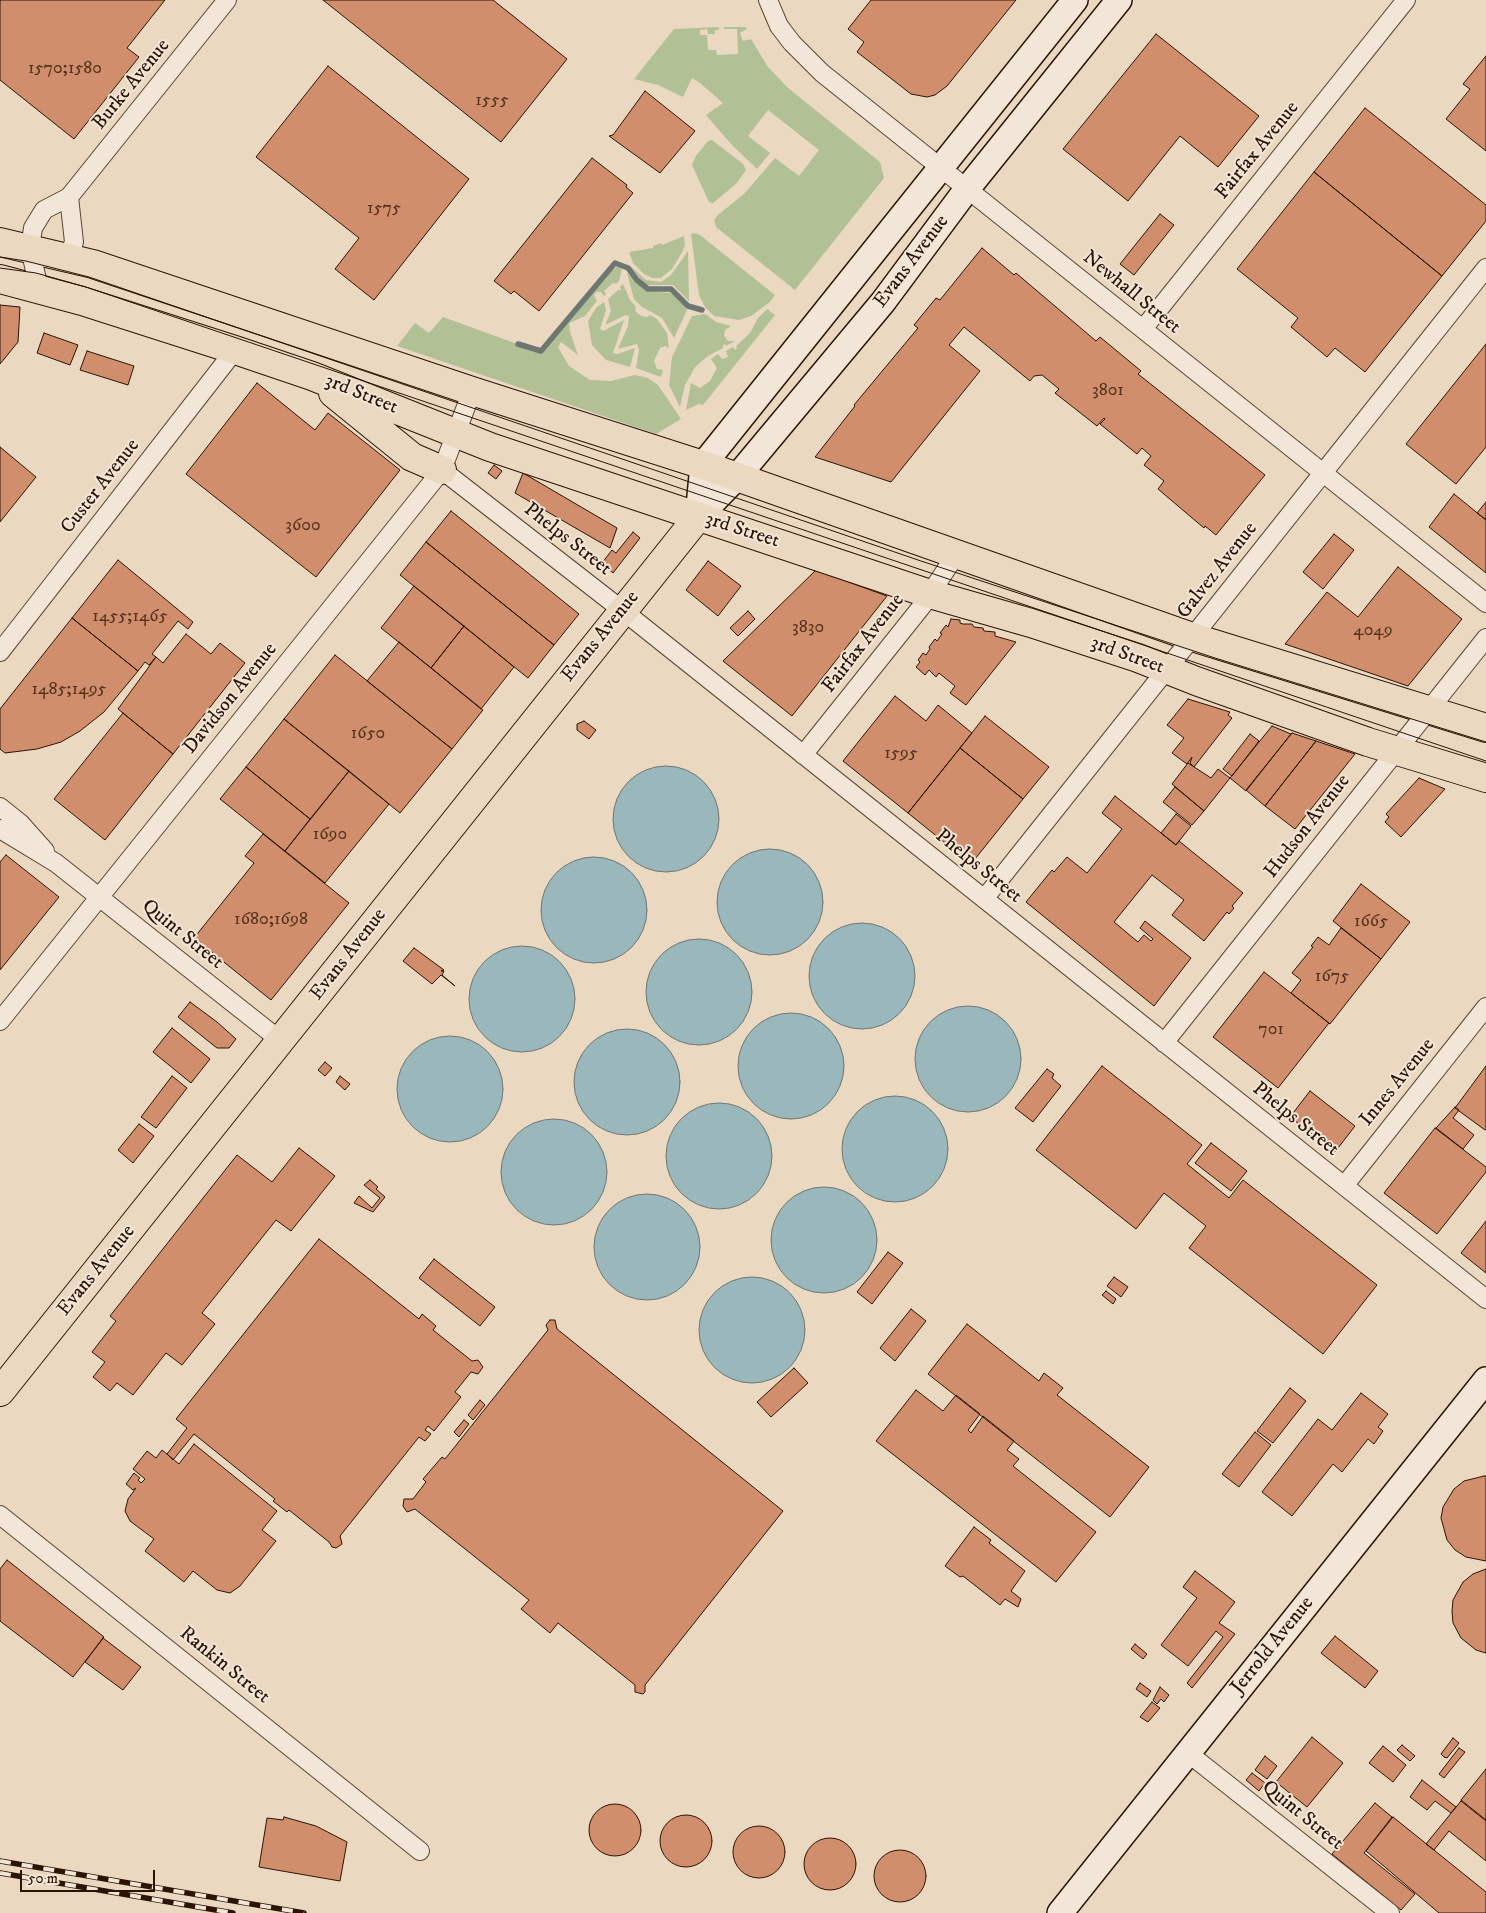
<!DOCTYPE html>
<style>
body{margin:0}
#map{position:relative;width:1486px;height:1913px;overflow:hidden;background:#ead8c1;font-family:"IM FELL DW Pica",serif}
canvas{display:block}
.scale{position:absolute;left:20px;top:1870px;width:135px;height:22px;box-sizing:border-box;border:2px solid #2c1404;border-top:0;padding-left:6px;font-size:15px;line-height:18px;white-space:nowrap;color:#2c1404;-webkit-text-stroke:4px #f1e6d7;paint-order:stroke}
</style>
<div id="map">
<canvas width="1486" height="1913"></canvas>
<div class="scale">50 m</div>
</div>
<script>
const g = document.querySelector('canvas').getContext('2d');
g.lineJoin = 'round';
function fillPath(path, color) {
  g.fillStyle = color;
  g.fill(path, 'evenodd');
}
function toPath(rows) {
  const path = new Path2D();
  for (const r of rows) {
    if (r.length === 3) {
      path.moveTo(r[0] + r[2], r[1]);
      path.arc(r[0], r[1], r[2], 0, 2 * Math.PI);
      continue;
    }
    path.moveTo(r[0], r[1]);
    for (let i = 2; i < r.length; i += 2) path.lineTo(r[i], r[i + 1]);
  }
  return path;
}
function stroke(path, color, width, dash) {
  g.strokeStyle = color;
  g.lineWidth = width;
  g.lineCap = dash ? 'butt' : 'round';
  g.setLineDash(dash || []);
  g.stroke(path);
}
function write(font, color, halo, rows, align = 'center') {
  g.font = font + ' "IM FELL DW Pica",serif';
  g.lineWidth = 4;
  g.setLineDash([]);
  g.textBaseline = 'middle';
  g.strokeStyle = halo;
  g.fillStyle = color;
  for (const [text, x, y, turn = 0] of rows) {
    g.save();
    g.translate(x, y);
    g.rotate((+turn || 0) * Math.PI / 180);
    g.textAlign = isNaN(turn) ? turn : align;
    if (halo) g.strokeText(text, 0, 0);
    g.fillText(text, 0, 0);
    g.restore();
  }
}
const green = toPath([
 [719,27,719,30,715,30,715,34,708,34,707,29,700,30,700,35,707,35,708,50,716,50,717,55,738,54,737,29,724,29,724,27,746,27,747,29,740,33,743,41,751,39,768,67,788,88,880,162,884,178,795,290,716,227,714,220,718,215,745,193,775,158,799,176,819,150,768,110,748,136,770,153,757,169,731,144,706,115,723,103,700,83,692,78,683,97,658,85,634,79,674,29],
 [712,140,743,164,746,170,736,184,713,203,709,202,692,165,696,156,708,141],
 [694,233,700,235,775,295,770,302,751,316,739,320,714,316,705,307,699,295,691,234],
 [684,236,685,246,681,254,672,269,661,278,652,278,644,274,633,263,629,252,653,248,653,246,661,243,662,245],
 [688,251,689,301,673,285,646,285,627,263,646,280,661,282,671,275],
 [617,267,622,269,619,281,616,284,613,283,604,291,606,294,604,296,601,292,596,292,594,296,597,301,585,316,569,323,570,332,578,355,561,342,558,347,569,366,590,380,611,381,635,375,648,378,658,385,681,419,656,434,397,346,415,323,429,333,443,317,542,353,606,274],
 [627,273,646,291,670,293,680,300,687,310,674,338,662,318,642,307,634,299],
 [623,284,630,300,636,307,635,311,641,316,647,317,650,315,657,319,667,333,669,348,665,346,660,348,654,361,657,369,663,370,661,377,636,368,639,350,637,344,618,349,628,326,629,316,626,315,605,325,611,311,608,299,618,290,621,290,620,287],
 [604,302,606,310,600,329,603,331,624,320,613,353,617,354,635,348,630,367,606,360,592,345,588,321,596,308],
 [767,309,775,315,703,405,699,404,686,410,691,383,700,388,710,381,717,368,711,359,718,354,722,359,728,357,726,351,733,347,735,350,737,348,736,346,750,333,758,318],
 [705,314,716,322,731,326,725,330,724,336,728,341,735,341,726,346,725,344,723,345,723,348,708,356,695,367,685,385,680,407,669,385,672,357,692,316]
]);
const water = toPath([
 [666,819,53],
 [770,902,53],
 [594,910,53],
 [862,976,53],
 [699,992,53],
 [522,999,53],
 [968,1059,53],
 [791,1066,53],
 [627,1082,53],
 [450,1089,53],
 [895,1149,53],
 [719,1156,53],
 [554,1172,53],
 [824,1240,53],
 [647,1247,53],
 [752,1330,53]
]);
const stream = toPath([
 [518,344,541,351,615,263,628,268,637,280,648,289,671,289,688,306,702,310]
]);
const building = toPath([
 [0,0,165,0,127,48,139,57,74,139,0,80,0,0],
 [323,0,493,0,567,59,501,142,323,0],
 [871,0,1016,0,947,86,935,95,927,97,911,94,857,52,864,42,848,29,871,0],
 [1156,34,1259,116,1218,167,1180,136,1128,201,1063,149,1156,34],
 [1486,56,1486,151,1446,119,1470,89,1463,84,1486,56],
 [328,66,469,179,374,300,335,269,359,238,256,157,328,66],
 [645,91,695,131,660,173,609,136,613,135,645,91],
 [1365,108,1486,205,1486,221,1442,276,1314,172,1365,108],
 [592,158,627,185,626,187,633,193,539,311,514,291,511,294,494,281,592,158],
 [1314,172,1442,276,1365,372,1335,348,1327,357,1291,327,1298,318,1237,269,1314,172],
 [1160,214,1174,225,1134,275,1120,264,1160,214],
 [982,248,1014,275,1016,273,1096,341,1100,337,1141,371,1138,374,1265,475,1216,535,1205,526,1204,528,1158,489,1164,481,1144,465,1151,456,1142,448,1137,454,1100,424,1105,419,1104,418,1097,426,1055,393,1059,389,1042,375,1034,376,1030,381,964,327,949,345,980,371,891,482,815,457,855,406,854,405,918,328,914,325,936,298,940,300,982,248],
 [0,305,20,307,18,342,0,364,0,305],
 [44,333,78,345,70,365,37,353,44,333],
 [1486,344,1486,447,1456,484,1406,444,1486,344],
 [87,351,134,366,128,385,80,370,87,351],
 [257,383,315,430,328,413,400,470,316,577,186,474,257,383],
 [0,447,36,477,0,522,0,447],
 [494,465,502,471,496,479,488,473,494,465],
 [523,473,617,528,610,548,515,493,523,473],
 [1454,494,1486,520,1486,573,1429,527,1454,494],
 [1486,502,1486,519,1485,519,1477,513,1486,502],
 [451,511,579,614,554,645,426,542,451,511],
 [633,532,640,538,613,573,602,563,612,550,616,553,633,532],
 [1334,534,1354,550,1323,589,1303,572,1334,534],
 [426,542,554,645,528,678,400,575,426,542],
 [118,560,193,622,188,629,178,621,152,654,156,657,149,665,145,662,138,671,72,618,118,560],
 [708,561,741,586,718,616,686,590,708,561],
 [1398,567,1462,619,1408,686,1285,644,1327,592,1358,617,1398,567],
 [816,570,887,596,792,716,723,661,816,570],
 [414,586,464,626,431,668,381,628,414,586],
 [748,611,755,619,738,636,730,628,748,611],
 [72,618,138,671,104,712,80,731,61,742,37,749,5,753,0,749,0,709,72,618],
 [951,619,960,620,960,623,963,624,972,624,974,627,983,628,984,631,995,632,995,636,1016,642,966,705,950,693,955,686,939,673,936,677,929,670,925,675,916,667,920,662,918,660,923,653,926,655,930,649,929,647,935,639,937,641,942,634,940,633,946,625,948,627,951,619],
 [464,626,514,667,481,709,431,668,464,626],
 [186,634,211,654,220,643,245,663,173,754,118,709,156,657,163,663,186,634],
 [399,642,483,710,452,749,367,681,399,642],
 [335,655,452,749,400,813,284,719,335,655],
 [895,696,926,721,938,705,972,733,908,813,843,761,895,696],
 [1188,699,1230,712,1228,715,1232,718,1194,767,1190,763,1192,757,1187,764,1172,753,1184,738,1167,725,1188,699],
 [123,713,173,754,105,840,54,799,123,713],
 [985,716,1049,767,1023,799,960,748,985,716],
 [284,719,349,771,310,819,246,767,284,719],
 [584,721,596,730,589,739,577,730,577,724,584,721],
 [1272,726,1291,734,1246,791,1230,778,1272,726],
 [1292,733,1316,741,1265,806,1246,790,1292,733],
 [1250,734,1259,741,1232,776,1223,769,1250,734],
 [1316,741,1355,754,1295,829,1265,806,1316,741],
 [960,748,1023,799,971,864,908,813,960,748],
 [1188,763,1211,778,1218,769,1230,778,1204,811,1172,784,1188,763],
 [246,767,310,819,285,851,220,799,246,767],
 [349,771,389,804,325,883,285,851,349,771],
 [1419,778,1445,789,1401,837,1385,822,1389,817,1386,814,1419,778],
 [1175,787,1204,811,1192,825,1163,802,1175,787],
 [1115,796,1176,845,1179,841,1243,893,1232,906,1234,908,1229,914,1227,912,1204,941,1172,915,1184,900,1152,875,1114,922,1138,942,1144,935,1151,941,1153,939,1140,928,1145,921,1191,958,1154,1006,1026,902,1052,870,1054,872,1067,857,1087,873,1122,829,1102,813,1115,796],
 [1176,814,1191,826,1176,845,1161,833,1176,814],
 [263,834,349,903,271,1000,194,938,254,863,245,856,263,834],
 [6,855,59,897,0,970,0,862,6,855],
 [1361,884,1410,922,1381,959,1333,921,1361,884],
 [1341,928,1381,959,1330,1024,1291,993,1301,980,1292,973,1313,947,1311,946,1318,937,1329,945,1341,928],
 [414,948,444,970,441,971,444,971,442,975,455,986,441,975,432,984,403,961,414,948],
 [1264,972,1329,1023,1278,1088,1213,1037,1264,972],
 [190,1002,217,1022,236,1039,229,1048,217,1048,178,1017,190,1002],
 [172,1028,210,1059,191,1083,153,1052,172,1028],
 [325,1062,332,1068,325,1076,318,1070,325,1062],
 [1102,1066,1202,1145,1187,1164,1229,1198,1243,1180,1377,1285,1323,1354,1189,1248,1206,1226,1164,1193,1136,1229,1036,1150,1102,1066],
 [1486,1066,1486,1129,1485,1130,1455,1108,1486,1066],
 [1047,1069,1054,1074,1052,1078,1061,1086,1033,1122,1015,1108,1047,1069],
 [172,1076,187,1088,156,1128,141,1117,172,1076],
 [340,1076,350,1084,345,1090,336,1082,340,1076],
 [1310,1091,1355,1126,1335,1152,1290,1117,1310,1091],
 [1455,1107,1459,1110,1453,1118,1474,1135,1463,1149,1436,1128,1455,1107],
 [139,1124,154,1136,133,1163,118,1150,139,1124],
 [1435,1128,1486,1167,1486,1172,1437,1234,1384,1193,1435,1128],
 [1211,1143,1247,1171,1231,1191,1195,1163,1211,1143],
 [299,1148,335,1176,291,1231,276,1220,202,1313,215,1324,182,1365,166,1353,133,1395,117,1383,110,1391,93,1377,105,1362,92,1352,116,1321,110,1316,237,1155,272,1182,299,1148],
 [370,1180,378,1187,376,1189,385,1197,373,1212,354,1203,359,1196,372,1208,380,1198,364,1185,370,1180],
 [1486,1221,1486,1273,1461,1253,1486,1221],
 [319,1239,419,1319,422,1314,436,1326,433,1330,472,1361,478,1360,483,1367,478,1374,471,1372,455,1392,461,1397,434,1431,428,1426,425,1430,431,1434,425,1441,419,1437,340,1536,342,1544,336,1548,332,1547,329,1542,289,1510,287,1512,273,1501,275,1499,194,1434,173,1460,167,1454,187,1428,176,1419,319,1239],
 [888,1252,903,1263,872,1304,857,1292,888,1252],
 [434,1259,495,1307,480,1326,419,1278,434,1259],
 [1114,1277,1128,1287,1121,1297,1107,1286,1114,1277],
 [1106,1291,1116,1299,1113,1304,1102,1295,1106,1291],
 [911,1309,926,1321,895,1361,880,1348,911,1309],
 [550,1320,555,1320,557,1329,783,1511,645,1685,645,1692,643,1694,635,1692,635,1685,558,1623,550,1633,521,1609,529,1600,415,1509,407,1512,403,1506,404,1499,413,1499,426,1482,423,1479,442,1457,445,1459,548,1330,546,1325,550,1320],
 [967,1324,1039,1381,1044,1373,1063,1388,1057,1395,1149,1467,1110,1517,928,1374,967,1324],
 [794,1368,808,1383,771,1417,757,1402,794,1368],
 [1290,1388,1306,1401,1273,1443,1257,1431,1290,1388],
 [916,1390,943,1411,956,1395,980,1414,968,1430,971,1433,983,1416,1014,1441,1007,1450,1019,1459,1013,1466,1096,1532,1056,1582,876,1441,916,1390],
 [1361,1393,1388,1414,1378,1427,1383,1431,1374,1444,1368,1439,1342,1472,1333,1464,1292,1516,1262,1492,1318,1419,1332,1430,1361,1393],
 [480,1400,485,1405,473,1420,468,1415,480,1400],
 [464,1420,469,1424,459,1437,454,1432,464,1420],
 [1255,1432,1271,1445,1239,1487,1222,1474,1255,1432],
 [194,1444,277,1511,262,1530,276,1541,240,1586,230,1593,217,1590,193,1571,184,1582,145,1551,154,1539,130,1521,125,1511,128,1499,136,1488,133,1490,126,1484,134,1473,140,1478,138,1480,141,1483,145,1479,133,1469,147,1451,156,1458,162,1450,179,1464,194,1444],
 [1484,1476,1486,1476,1486,1561,1466,1557,1455,1550,1447,1540,1441,1518,1443,1507,1454,1489,1464,1481,1484,1476],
 [974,1527,991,1540,989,1543,1025,1571,1011,1591,1021,1599,1018,1607,1005,1599,1000,1605,963,1576,960,1577,945,1566,974,1527],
 [7,1560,104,1637,73,1677,0,1621,0,1569,7,1560],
 [1486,1569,1486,1653,1476,1650,1461,1638,1453,1623,1452,1611,1453,1600,1463,1582,1473,1574,1486,1569],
 [1195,1571,1235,1602,1219,1623,1235,1634,1192,1688,1187,1683,1223,1637,1216,1631,1188,1666,1161,1645,1197,1598,1183,1587,1195,1571],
 [1335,1636,1378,1671,1365,1688,1321,1653,1335,1636],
 [103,1638,141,1667,123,1690,85,1662,103,1638],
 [1135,1644,1147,1654,1143,1659,1131,1649,1135,1644],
 [1140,1683,1151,1691,1147,1697,1136,1689,1140,1683],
 [1160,1687,1169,1695,1164,1702,1161,1699,1157,1704,1153,1700,1160,1687],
 [1152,1702,1160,1708,1148,1722,1140,1717,1152,1702],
 [1312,1737,1343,1763,1307,1807,1276,1782,1312,1737],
 [1453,1738,1459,1743,1447,1758,1444,1757,1441,1754,1453,1738],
 [1402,1745,1415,1756,1410,1761,1397,1750,1402,1745],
 [1383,1746,1406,1765,1393,1782,1369,1763,1383,1746],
 [1459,1748,1465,1752,1444,1778,1439,1774,1459,1748],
 [1265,1756,1277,1766,1267,1779,1255,1770,1265,1756],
 [1486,1769,1486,1820,1461,1800,1486,1769],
 [1252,1773,1265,1783,1259,1791,1246,1780,1252,1773],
 [1422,1780,1456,1807,1451,1813,1435,1801,1427,1810,1410,1797,1422,1780],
 [1461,1801,1486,1821,1486,1861,1449,1831,1434,1850,1426,1844,1461,1801],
 [1375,1803,1392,1817,1364,1853,1415,1894,1401,1910,1332,1854,1375,1803],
 [615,1830,26],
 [686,1841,26],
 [284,1817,316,1826,347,1842,340,1881,259,1867,267,1818,283,1820,284,1817],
 [1393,1817,1486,1892,1486,1913,1439,1913,1366,1851,1393,1817],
 [759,1852,26],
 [830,1864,26],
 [900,1876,26]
]);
const street = toPath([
 [768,0,779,26,792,43,822,73,1486,603],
 [68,258,74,242,69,197],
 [39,289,30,248,33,228,44,210,69,197,227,0],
 [1143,329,1406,0],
 [442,470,622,610,1486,1299],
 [0,652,235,350],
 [803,755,922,606,955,556],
 [0,807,20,823,45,851],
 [0,829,56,863,281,1041],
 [984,899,1486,268],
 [0,1021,442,470,472,391],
 [1164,1043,1486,638],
 [1344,1186,1486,1007],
 [0,1515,420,1851],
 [1188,1753,1390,1913]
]);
const secondary = toPath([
 [698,517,737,477,883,302,967,189,1119,0],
 [698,517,703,465,1075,0],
 [1060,1913,1486,1380]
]);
const primary = toPath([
 [0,242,93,264,472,391,703,465,1192,637,1486,728],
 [0,279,82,301,235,350,312,376,490,447,930,594,1031,623,1138,658,1196,681,1368,742,1486,778],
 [333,393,412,457,442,470],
 [0,1392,698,517]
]);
const tram = toPath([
 [0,257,26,261,89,277,921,561,1215,658,1486,742],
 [0,268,36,273,86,287,1486,761]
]);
const rail = toPath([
 [0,1861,304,1913],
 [0,1873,233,1913]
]);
const numberNames = [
 ["1570;1580",65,69],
 ["1555",492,101],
 ["1575",384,209],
 ["3801",1108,391],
 ["3600",303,526],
 ["1455;1465",130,617],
 ["3830",808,628],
 ["4049",1373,631],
 ["1485;1495",69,690],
 ["1650",368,734],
 ["1595",901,754],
 ["1690",330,835],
 ["1680;1698",271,920],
 ["1665",1371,922],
 ["1675",1332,977],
 ["701",1271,1030]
];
const streetNames = [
 ["Burke Avenue",132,85,-51],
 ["Fairfax Avenue",1258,151,-51],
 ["Evans Avenue",912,262,-53],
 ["Newhall Street",1131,293,39],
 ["3rd Street",361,395,22],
 ["Custer Avenue",101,487,-52],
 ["3rd Street",742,531,18],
 ["Phelps Street",567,540,38],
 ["Galvez Avenue",1218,571,-52],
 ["Evans Avenue",601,637,-51],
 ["Fairfax Avenue",864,644,-52],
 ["3rd Street",1127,656,20],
 ["Davidson Avenue",231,699,-51],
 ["Hudson Avenue",1308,827,-52],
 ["Phelps Street",978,867,39],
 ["Quint Street",182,935,39],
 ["Evans Avenue",349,955,-52],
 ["Innes Avenue",1398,1083,-51],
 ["Phelps Street",1295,1120,39],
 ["Evans Avenue",97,1271,-51],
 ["Jerrold Avenue",1273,1646,-51],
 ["Rankin Street",224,1666,39],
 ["Quint Street",1302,1816,39]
];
fillPath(green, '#b2c096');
fillPath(water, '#9ab8bb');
stroke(water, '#6e7672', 1);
stroke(stream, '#6e7672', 5.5);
fillPath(building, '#d08e6d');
stroke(building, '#2c1404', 1);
stroke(street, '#5c4533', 20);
stroke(secondary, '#2c1404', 28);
stroke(primary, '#2c1404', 30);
stroke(street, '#f1e6d7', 18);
stroke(secondary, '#f1e6d7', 25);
stroke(primary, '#ead8c1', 28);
stroke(tram, '#2c1404', 1);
stroke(rail, '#2c1404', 5.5);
stroke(rail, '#f1e6d7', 4, [11]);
write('18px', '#55321e', null, numberNames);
write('20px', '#2c1404', '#f1e6d7', streetNames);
</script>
